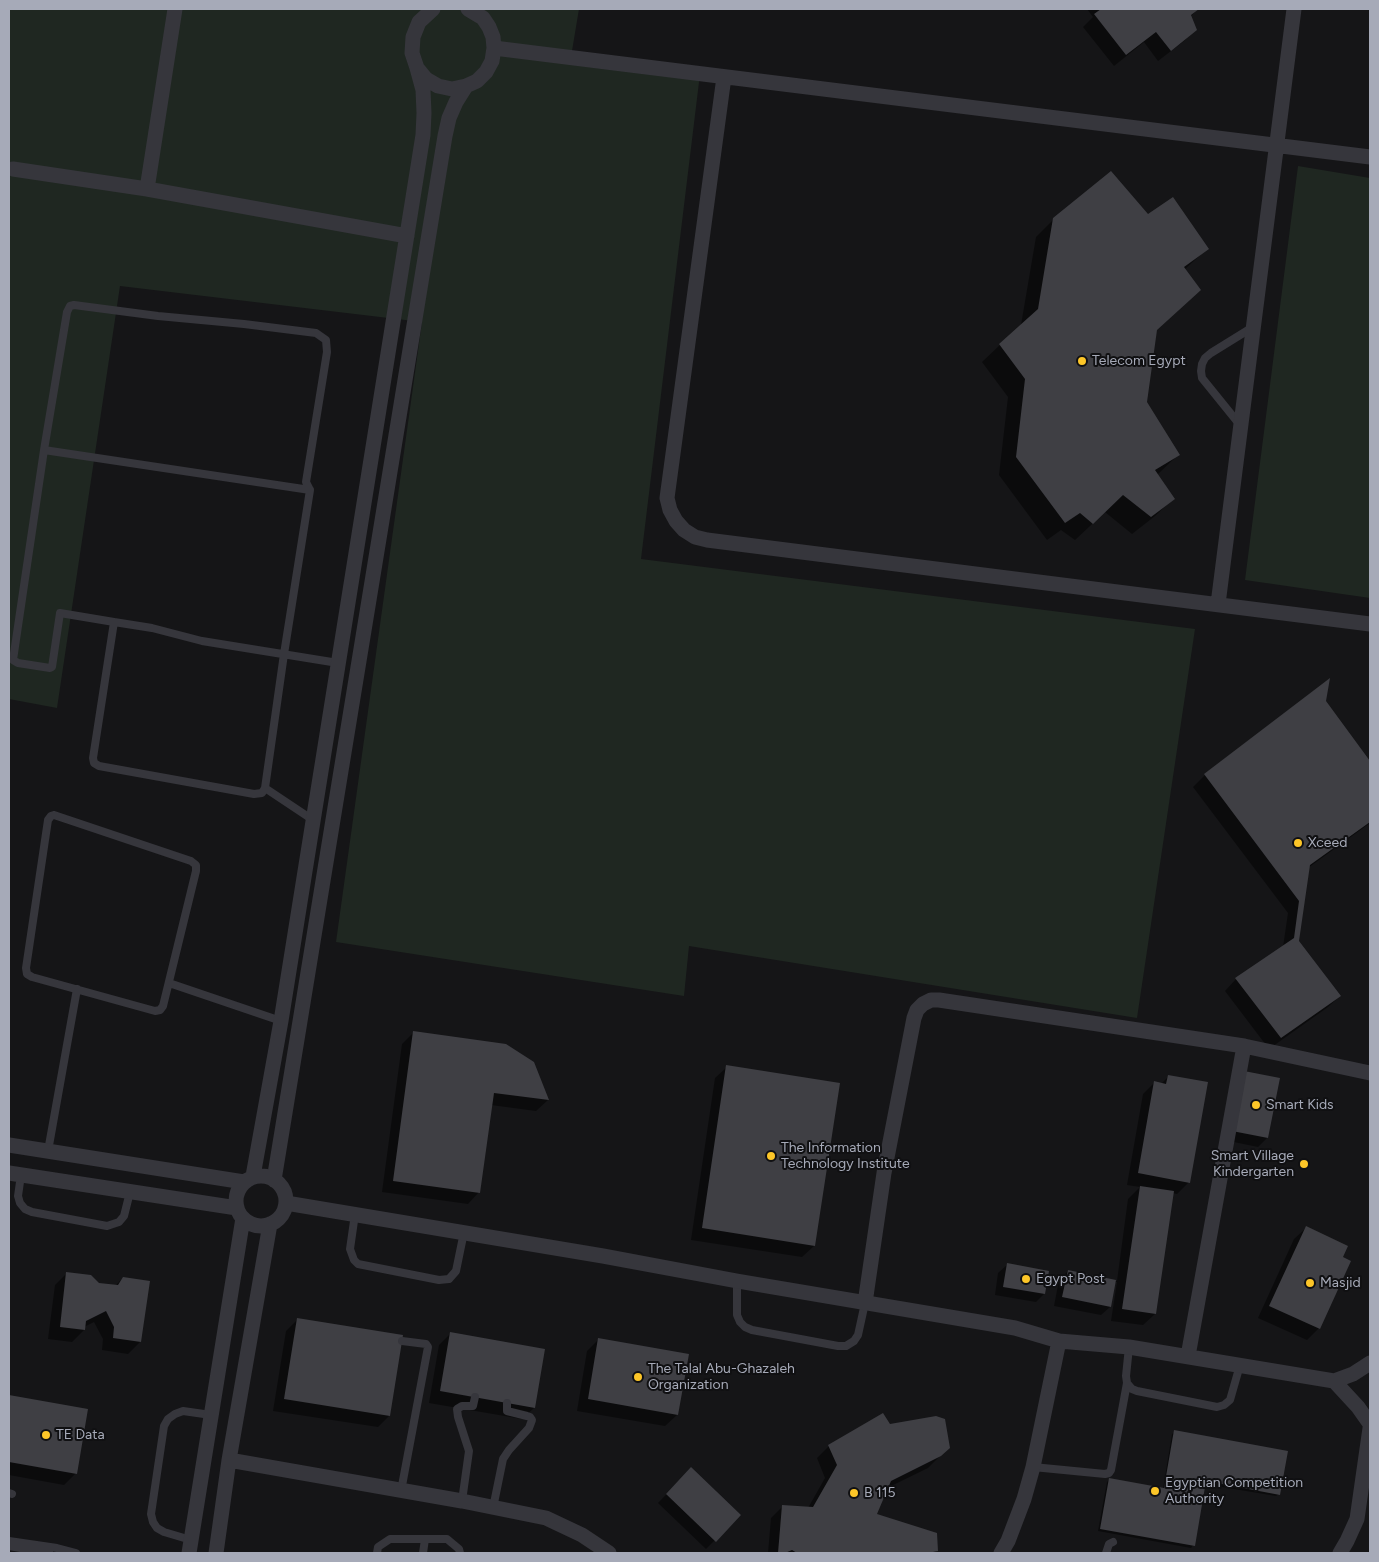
<!DOCTYPE html>
<style>
body{margin:0}
#map{position:relative;width:1379px;height:1562px;overflow:hidden;background:#151517;font-family:Figtree,sans-serif}
canvas{display:block}
.frame{position:absolute;inset:0;border:10px solid #a6aab8;pointer-events:none}
</style>
<div id="map">
<canvas width="1379" height="1562"></canvas>
<div class="frame"></div>
</div>
<script>
const g = document.querySelector('canvas').getContext('2d');
g.lineJoin = 'round';
function fillPath(path, color) {
  g.fillStyle = color;
  g.fill(path, 'evenodd');
}
function toPath(rows) {
  const path = new Path2D();
  for (const r of rows) {
    if (r.length === 3) {
      path.moveTo(r[0] + r[2], r[1]);
      path.arc(r[0], r[1], r[2], 0, 2 * Math.PI);
      continue;
    }
    path.moveTo(r[0], r[1]);
    for (let i = 2; i < r.length; i += 2) path.lineTo(r[i], r[i + 1]);
  }
  return path;
}
function stroke(path, color, width, dash) {
  g.strokeStyle = color;
  g.lineWidth = width;
  g.lineCap = dash ? 'butt' : 'round';
  g.setLineDash(dash || []);
  g.stroke(path);
}
function write(font, color, halo, rows, align = 'center') {
  g.font = font + ' Figtree,sans-serif';
  g.lineWidth = 4;
  g.setLineDash([]);
  g.textBaseline = 'middle';
  g.strokeStyle = halo;
  g.fillStyle = color;
  for (const [text, x, y, turn = 0] of rows) {
    g.save();
    g.translate(x, y);
    g.rotate((+turn || 0) * Math.PI / 180);
    g.textAlign = isNaN(turn) ? turn : align;
    if (halo) g.strokeText(text, 0, 0);
    g.fillText(text, 0, 0);
    g.restore();
  }
}
const green = toPath([
 [9,9,579,9,571,57,700,74,641,559,1195,629,1137,1018,689,946,684,996,336,942,422,322,120,286,57,708,9,699],
 [1298,166,1370,178,1370,598,1245,580]
]);
const shadow = toPath([
 [1087,9,1198,9,1190,17,1195,30,1184,41,1158,61,1144,42,1114,66,1083,27,1093,17],
 [1147,216,1207,249,1184,270,1155,331,1145,403,1179,454,1157,475,1173,499,1155,516,1132,534,1105,512,1075,540,1061,530,1047,540,999,475,1008,397,982,362,1021,325,1036,237,1054,219],
 [1328,681,1325,702,1370,763,1370,823,1308,868,1298,942,1340,996,1328,1007,1269,1049,1225,991,1236,979,1283,947,1288,913,1193,787,1205,775],
 [414,1032,533,1063,548,1100,536,1111,491,1105,479,1192,468,1204,382,1192,402,1044],
 [727,1067,814,1246,802,1257,691,1240,715,1078],
 [1169,1076,1189,1182,1177,1194,1172,1193,1155,1314,1143,1325,1111,1321,1117,1282,1115,1282,1110,1307,1101,1315,1054,1306,1059,1280,1068,1271,1117,1281,1128,1199,1140,1187,1127,1185,1143,1094,1154,1083,1161,1084],
 [1278,1079,1267,1138,1258,1147,1224,1140],
 [1306,1228,1341,1258,1349,1262,1319,1328,1307,1340,1258,1318,1294,1239],
 [1007,1265,1044,1294,1036,1302,995,1295,998,1273],
 [67,1273,98,1285,115,1286,123,1278,140,1342,128,1354,102,1350,103,1339,94,1322,84,1327,84,1330,72,1342,48,1339,55,1285],
 [297,1320,389,1416,378,1427,273,1411,286,1331],
 [451,1333,534,1408,522,1419,429,1403,439,1345],
 [599,1339,677,1415,665,1426,577,1411,587,1351],
 [9,1397,86,1410,76,1473,64,1485,9,1475],
 [890,1426,948,1448,928,1468,887,1488,876,1515,937,1551,934,1553,768,1553,771,1518,783,1506,808,1508,825,1478,817,1458,829,1446],
 [1175,1432,1279,1494,1276,1496,1204,1484,1193,1545,1191,1548,1098,1531,1107,1482,1110,1479,1163,1489,1172,1434],
 [691,1469,740,1515,706,1549,658,1503]
]);
const building = toPath([
 [1101,9,1199,9,1191,15,1197,30,1171,51,1156,32,1126,55,1094,14],
 [1111,171,1148,214,1173,197,1209,249,1184,267,1201,290,1157,330,1147,402,1180,455,1155,470,1175,499,1151,517,1123,495,1093,524,1080,513,1065,523,1016,457,1025,379,999,344,1038,309,1053,218],
 [1330,678,1326,701,1370,761,1370,822,1310,865,1299,941,1341,996,1281,1038,1235,978,1294,938,1299,901,1204,774],
 [413,1031,506,1044,534,1062,549,1100,494,1093,480,1193,393,1181],
 [726,1065,840,1083,815,1246,702,1228],
 [1244,1071,1280,1078,1268,1138,1232,1131],
 [1168,1075,1208,1082,1190,1183,1138,1173,1154,1081,1166,1084],
 [1140,1186,1174,1191,1156,1314,1122,1309],
 [1306,1226,1348,1246,1343,1257,1351,1261,1320,1329,1269,1306],
 [1007,1263,1049,1271,1045,1294,1003,1287],
 [1068,1270,1116,1280,1111,1307,1062,1297],
 [66,1272,91,1275,99,1283,118,1285,123,1277,150,1281,141,1342,113,1338,114,1327,106,1311,86,1321,85,1330,60,1327],
 [297,1318,403,1335,390,1416,284,1399],
 [450,1332,545,1349,535,1408,440,1391],
 [598,1338,689,1354,678,1415,588,1399],
 [9,1395,88,1409,77,1474,9,1462],
 [883,1413,890,1424,936,1416,945,1419,950,1448,941,1456,891,1481,877,1514,937,1533,938,1551,928,1553,797,1553,792,1550,785,1553,778,1553,782,1505,813,1507,837,1465,828,1445],
 [1174,1430,1288,1451,1280,1495,1206,1481,1195,1546,1100,1529,1109,1478,1164,1488],
 [691,1467,741,1515,716,1542,666,1494]
]);
const lane = toPath([
 [74,305,158,316,244,324,316,333,326,340,327,352,306,482,310,490,284,654,265,788,262,793,254,794,99,766,94,763,93,758,114,622,60,613,52,667,50,668,18,663,13,660,44,450,67,312,70,306,74,305],
 [1240,425,1202,378,1201,371,1202,364,1205,358,1211,353,1253,327],
 [44,450,310,490],
 [114,622,152,628,202,641,338,663],
 [265,788,313,820],
 [54,815,191,861,196,865,196,871,163,1006,160,1010,155,1011,32,977,27,974,26,968,48,820,51,816,54,815],
 [169,983,281,1021],
 [48,1151,77,989],
 [21,1175,18,1196,20,1203,25,1209,32,1212,107,1226,119,1222,124,1216,130,1192],
 [355,1214,350,1249,354,1260,358,1264,439,1280,449,1279,456,1271,464,1232],
 [737,1281,737,1315,740,1322,745,1327,752,1330,838,1346,846,1346,854,1341,858,1335,865,1303],
 [1129,1347,1126,1376,1127,1383,1132,1389,1137,1391,1217,1407,1224,1405,1230,1400,1240,1365],
 [1033,1467,1105,1474,1109,1473,1111,1470,1127,1383],
 [401,1491,428,1347,426,1344,402,1341],
 [9,1493,12,1494],
 [462,1501,469,1451,458,1417,457,1409,462,1406,473,1406,475,1397],
 [493,1508,503,1459,509,1450,529,1428,532,1420,530,1417,527,1416,507,1411,507,1403],
 [191,1540,164,1532,157,1528,153,1522,151,1514,164,1426,168,1419,175,1414,183,1411,211,1415],
 [9,1541,57,1548,76,1553],
 [9,1546,49,1553],
 [377,1553,378,1547,390,1539,447,1539,459,1549,460,1553],
 [423,1553,425,1539],
 [1106,1553,1109,1544,1113,1542]
]);
const street = toPath([
 [433,9,419,22,413,37,412,53,417,68,426,79,438,86,452,89,466,86,477,81,486,72,492,61,494,48,493,37,489,27,483,18,468,9],
 [494,48,1370,157],
 [724,77,667,498,670,510,676,521,684,530,695,537,707,540,1370,624],
 [13,169,147,189,407,236],
 [147,189,175,9],
 [1218,604,1294,9],
 [9,1145,244,1182],
 [9,1173,237,1208],
 [253,1176,281,1021,423,135,424,113,423,90,417,68],
 [261,1201,25],
 [274,1180,445,136,449,118,456,102,466,86],
 [286,1203,603,1256,737,1281,1015,1328,1059,1341,1129,1347,1334,1381,1353,1374,1370,1363],
 [865,1303,884,1173,914,1018,917,1010,923,1004,931,1000,939,1000,1244,1046,1370,1073],
 [1188,1356,1244,1046],
 [1334,1381,1358,1407,1370,1424],
 [229,1460,462,1501,546,1518,582,1535,609,1553],
 [189,1553,243,1218],
 [216,1553,229,1460,270,1224],
 [1001,1553,1008,1541,1024,1499,1033,1467,1059,1341],
 [1340,1553,1347,1541,1357,1519,1370,1428]
]);
const markers = [
 [1082,361,5,"#fdc628"],
 [1298,843,5,"#fdc628"],
 [1256,1105,5,"#fdc628"],
 [771,1156,5,"#fdc628"],
 [1304,1164,5,"#fdc628"],
 [1026,1279,5,"#fdc628"],
 [1310,1283,5,"#fdc628"],
 [638,1377,5,"#fdc628"],
 [46,1435,5,"#fdc628"],
 [1155,1491,5,"#fdc628"],
 [854,1493,5,"#fdc628"]
];
const poiNames = [
 ["Telecom Egypt",1092,361],
 ["Xceed",1308,843],
 ["Smart Kids",1266,1105],
 ["The Information",781,1148],
 ["Technology Institute",781,1164],
 ["Smart Village",1294,1156,"right"],
 ["Kindergarten",1294,1172,"right"],
 ["Egypt Post",1036,1279],
 ["Masjid",1320,1283],
 ["The Talal Abu-Ghazaleh",648,1369],
 ["Organization",648,1385],
 ["TE Data",56,1435],
 ["Egyptian Competition",1165,1483],
 ["Authority",1165,1499],
 ["B 115",864,1493]
];
fillPath(green, '#1f2721');
fillPath(shadow, '#0007');
fillPath(building, '#3f3f44');
stroke(lane, '#36363c', 8);
stroke(street, '#36363c', 15);
for (const [x, y, r, color] of markers) {
  const dot = new Path2D();
  dot.arc(x, y, r, 0, 2 * Math.PI);
  g.fillStyle = color;
  g.fill(dot);
  stroke(dot, '#101012', 2);
}
write('14px', '#a6aab8', '#101012', poiNames, 'left');
</script>
